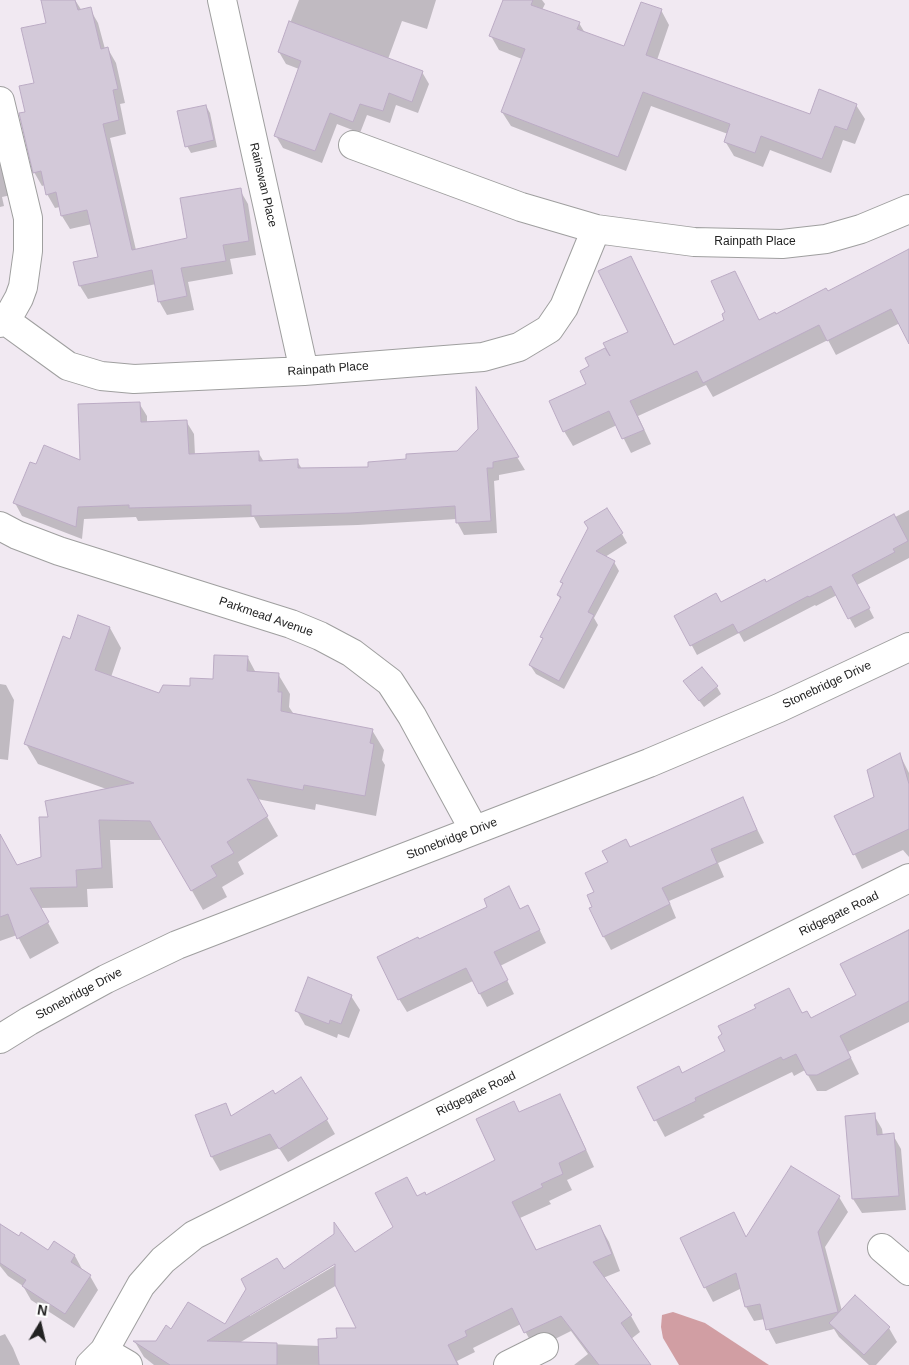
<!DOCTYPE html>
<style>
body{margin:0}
#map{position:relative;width:909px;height:1365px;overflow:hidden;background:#f1e9f2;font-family:Arial,sans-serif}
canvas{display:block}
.north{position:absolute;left:15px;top:1300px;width:50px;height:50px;-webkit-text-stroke:4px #fff;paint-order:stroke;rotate:9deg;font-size:14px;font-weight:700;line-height:20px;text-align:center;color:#222}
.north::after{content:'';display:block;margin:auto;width:18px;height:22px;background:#222;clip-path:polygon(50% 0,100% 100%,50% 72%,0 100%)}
</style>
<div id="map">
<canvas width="909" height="1365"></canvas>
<div class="north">N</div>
</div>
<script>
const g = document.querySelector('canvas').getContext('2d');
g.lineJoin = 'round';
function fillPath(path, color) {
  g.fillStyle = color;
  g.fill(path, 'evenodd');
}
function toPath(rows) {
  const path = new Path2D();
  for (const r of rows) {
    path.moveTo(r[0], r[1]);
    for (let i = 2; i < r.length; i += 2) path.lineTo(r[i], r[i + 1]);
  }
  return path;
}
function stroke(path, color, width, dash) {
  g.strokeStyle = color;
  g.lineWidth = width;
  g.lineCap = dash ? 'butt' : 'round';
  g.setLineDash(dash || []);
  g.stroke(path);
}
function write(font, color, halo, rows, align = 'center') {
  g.font = font + ' Arial,sans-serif';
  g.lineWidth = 4;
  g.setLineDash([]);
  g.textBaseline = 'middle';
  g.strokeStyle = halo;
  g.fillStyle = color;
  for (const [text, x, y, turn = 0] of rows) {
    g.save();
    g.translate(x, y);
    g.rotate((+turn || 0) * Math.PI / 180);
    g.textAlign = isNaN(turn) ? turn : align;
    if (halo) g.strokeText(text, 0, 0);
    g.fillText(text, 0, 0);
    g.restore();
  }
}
const forest = toPath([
 [673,1312,705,1323,769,1365,679,1365,663,1338,661,1327,662,1315]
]);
const shadow = toPath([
 [59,0,75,0,82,11,90,9,98,23,105,49,108,49,116,63,125,103,120,104,126,134,110,138,136,250,188,239,240,190,248,204,256,255,230,259,233,274,188,282,194,310,167,315,159,301,156,284,88,299,80,286,99,258,92,224,70,229,62,216,60,207,55,208,47,194,45,185,42,186,34,172,26,113,36,84,48,24],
 [299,0,436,0,427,29,402,21,388,59,422,72,429,84,418,113,396,105,390,123,367,115,360,133,337,124,322,163,283,148,276,136,299,69,286,64,279,52],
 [504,0,542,0,545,4,542,10,579,23,585,33,625,48,661,10,669,25,657,60,811,116,856,105,865,119,855,144,843,140,831,173,770,150,763,167,734,156,725,141,728,134,651,106,626,171,511,126,502,112,522,59,499,50,491,36],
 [206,106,210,113,217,147,191,153,187,146],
 [0,158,11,195,2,197,4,206,0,207],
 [909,251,909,340,900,323,836,355,828,340,713,397,706,385,638,416,651,444,631,453,617,425,573,446,564,431,587,385,611,360,630,332,631,257,675,346,775,316,827,293],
 [477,392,525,470,499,475,499,480,494,481,497,533,464,535,457,522,457,519,358,525,260,528,254,517,138,521,136,517,84,519,82,539,22,516,15,503,81,462,139,403,147,416,147,423,186,421,194,434,195,455,258,452,264,462,297,461,302,469,370,468,407,460,458,452,479,429],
 [909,510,909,558,857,585,874,618,855,628,837,595,816,606,815,605,744,642,739,633,697,655,676,616,721,604,766,583],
 [589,529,622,534,627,543,605,557,614,562,619,571,594,618,598,625,564,689,536,674,530,665,544,640,542,636,561,600,558,595,563,585,561,582],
 [110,628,121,648,111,677,160,695,214,681,248,658,256,673,278,674,290,694,289,707,293,713,372,730,384,750,382,760,385,765,376,816,316,804,315,810,257,799,278,836,238,862,244,874,222,887,227,897,203,910,163,840,110,840,113,888,87,889,88,907,40,908,59,943,30,959,17,935,0,941,0,872,42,857,50,818,109,790,38,764,26,744,71,640],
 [685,682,717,687,721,694,704,707],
 [0,684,6,685,14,700,8,760,0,759],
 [900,755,909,773,909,857,903,850,862,869,836,816,876,797],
 [742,799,764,843,718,863,724,877,669,901,676,918,611,950,604,937,594,907,596,892,609,863,630,849],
 [520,910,535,920,546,943,500,966,514,994,487,1007,473,981,407,1012,399,999,419,941],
 [909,929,909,1022,848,1052,859,1074,826,1091,817,1091,805,1070,794,1076,792,1072,703,1115,705,1117,665,1137,638,1087,682,1074,802,1014,811,1019,858,996,842,965],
 [351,996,360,1010,349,1038,338,1034,337,1038,305,1025,297,1011],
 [274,1095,327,1120,335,1134,288,1162,279,1148,220,1171,212,1157,226,1105,232,1117],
 [559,1095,569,1112,594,1167,567,1180,572,1190,549,1201,551,1204,520,1218,537,1251,600,1226,609,1242,620,1271,603,1278,631,1316,640,1332,631,1339,650,1365,574,1365,588,1354,571,1331,535,1349,521,1324,473,1348,475,1352,457,1361,459,1365,269,1365,269,1344,320,1346,338,1340,358,1329,337,1285,239,1343,252,1365,154,1365,144,1357,135,1342,157,1342,171,1330,225,1326,283,1270,355,1254,394,1228,417,1197,425,1196,497,1161,520,1113],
 [340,1260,341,1262,250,1316,250,1314],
 [874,1115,882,1129,883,1136,893,1135,901,1149,906,1210,862,1213,853,1199],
 [792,1168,839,1197,848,1212,825,1247,842,1311,889,1328,897,1342,876,1365,869,1365,839,1337,834,1329,776,1344,768,1329,765,1319,754,1321,746,1307,742,1288,713,1302,705,1287,734,1214,747,1239],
 [0,1233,19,1237,48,1252,54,1243,75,1256,83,1271,90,1276,98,1290,74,1328,31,1300,23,1286,8,1276,0,1266],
 [5,1334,13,1348,20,1365,0,1365,0,1336]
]);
const building = toPath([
 [41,0,75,0,78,10,91,7,101,49,108,47,118,89,113,90,119,120,103,124,132,250,187,238,180,198,241,188,249,241,223,245,226,261,181,268,187,296,158,302,152,270,79,286,73,262,98,257,87,210,61,216,56,192,46,195,41,171,33,173,19,113,25,112,19,86,34,83,21,28,46,23,41,0],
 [503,0,533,0,531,5,580,22,577,29,624,46,641,2,662,9,646,55,810,114,819,89,857,104,847,130,835,126,822,159,761,136,755,153,724,142,730,124,643,92,618,157,501,112,525,49,489,36,503,0],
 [289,21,423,71,412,102,389,93,383,111,360,104,353,122,330,113,315,151,274,136,301,61,278,52,289,21],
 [206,105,214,140,185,147,177,111,206,105],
 [909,249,909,344,891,309,827,341,819,325,703,383,697,371,630,401,644,430,622,439,609,411,563,432,549,401,586,384,580,371,589,366,585,358,605,348,610,356,603,343,628,332,598,271,631,256,674,345,724,320,722,314,725,312,711,281,735,271,759,320,775,312,776,314,826,288,828,291,909,249],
 [476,387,519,457,493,462,493,468,487,468,491,521,456,523,455,506,350,513,251,516,251,505,129,508,129,505,78,507,76,527,13,503,30,462,36,464,44,445,80,460,78,404,140,402,141,422,187,420,189,454,259,451,259,461,298,459,298,468,368,467,368,462,406,459,406,454,457,451,478,429,476,387],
 [607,508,623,533,596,551,615,561,588,612,594,615,559,681,529,665,543,638,540,637,561,597,557,595,563,583,560,582,588,528,584,522,607,508],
 [894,514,908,541,893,549,895,552,852,575,870,608,848,619,831,586,809,597,808,596,738,633,733,624,690,646,674,616,716,593,721,602,765,579,766,582,894,514],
 [78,615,110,627,95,670,159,693,163,685,190,686,190,678,213,679,214,655,248,656,247,671,279,673,278,692,282,692,281,711,373,729,370,743,374,744,365,796,304,785,303,790,247,779,268,816,227,842,234,853,211,866,217,876,191,891,150,821,99,820,102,868,76,870,77,887,30,888,49,922,17,939,8,914,0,917,0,834,17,865,41,857,39,817,48,817,45,801,134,783,24,744,63,636,70,639,78,615],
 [702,667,718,686,699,701,683,681,702,667],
 [900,753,909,784,909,829,853,855,834,816,874,797,867,770,900,753],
 [743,797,757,830,711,849,717,863,662,888,670,904,603,937,589,908,592,907,587,895,594,892,585,873,608,862,602,851,626,839,630,847,743,797],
 [509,886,520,909,528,905,540,930,494,952,508,980,479,994,466,968,398,1000,377,957,418,937,419,939,487,907,484,899,509,886],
 [909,930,909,1001,840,1036,851,1058,817,1075,807,1075,796,1054,783,1060,781,1057,695,1098,696,1101,654,1121,637,1087,679,1066,682,1073,725,1051,718,1037,722,1034,718,1026,756,1008,754,1005,789,988,802,1013,807,1011,811,1018,856,995,840,964,909,930],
 [308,977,352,995,341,1024,330,1020,329,1024,295,1011,308,977],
 [301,1077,328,1119,279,1149,270,1134,211,1157,195,1115,226,1103,231,1116,273,1090,275,1094,301,1077],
 [560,1094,586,1150,559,1163,563,1174,541,1184,543,1187,512,1202,536,1250,600,1225,612,1254,593,1262,632,1315,621,1323,651,1365,599,1365,561,1316,524,1333,512,1308,465,1331,467,1336,448,1345,458,1365,319,1365,318,1339,337,1338,336,1328,356,1328,335,1285,335,1264,207,1341,277,1343,277,1365,170,1365,133,1341,156,1341,166,1325,171,1329,188,1302,225,1324,246,1289,241,1279,277,1258,284,1269,334,1234,334,1222,355,1252,393,1227,375,1193,407,1177,417,1196,425,1192,426,1195,495,1160,476,1119,514,1101,519,1112,560,1094],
 [875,1113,877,1135,894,1133,899,1196,852,1199,845,1116,875,1113],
 [791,1166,840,1196,818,1232,838,1312,766,1330,760,1304,745,1307,736,1273,704,1288,680,1238,734,1212,746,1237,791,1166],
 [0,1224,19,1236,21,1232,48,1250,54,1241,75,1255,71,1262,91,1275,65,1314,22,1286,26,1280,0,1263,0,1224],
 [855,1295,890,1327,864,1355,829,1323,855,1295]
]);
const minor = toPath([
 [222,0,304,371],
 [0,101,28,218,28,251,23,287,19,298,6,321,0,323],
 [353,145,521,207,596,229,694,242,782,244,826,239,861,229,909,209],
 [6,321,68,366,101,376,134,379,304,371,483,357,519,347,549,329,564,307,596,229],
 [0,526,17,535,59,551,291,624,320,636,352,653,390,682,412,716,474,830],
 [0,1039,29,1021,106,979,177,945,649,763,779,708,909,647],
 [882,1248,909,1271],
 [104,1351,128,1365],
 [90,1365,104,1351,141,1285,163,1260,194,1235,909,878],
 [508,1365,544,1347]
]);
const streetNames = [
 ["Rainswan Place",263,185,77],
 ["Rainpath Place",755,242],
 ["Rainpath Place",328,369,-4],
 ["Parkmead Avenue",266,617,19],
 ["Stonebridge Drive",827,685,-25],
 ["Stonebridge Drive",452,839,-21],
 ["Ridgegate Road",839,914,-26],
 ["Stonebridge Drive",79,994,-28],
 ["Ridgegate Road",476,1094,-26]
];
fillPath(forest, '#d19ea3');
fillPath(shadow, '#0003');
fillPath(building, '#d3c9d9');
stroke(building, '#bbabc4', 1);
stroke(minor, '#9f9f9f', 30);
stroke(minor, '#fff', 28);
write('12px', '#222', '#fff', streetNames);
</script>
